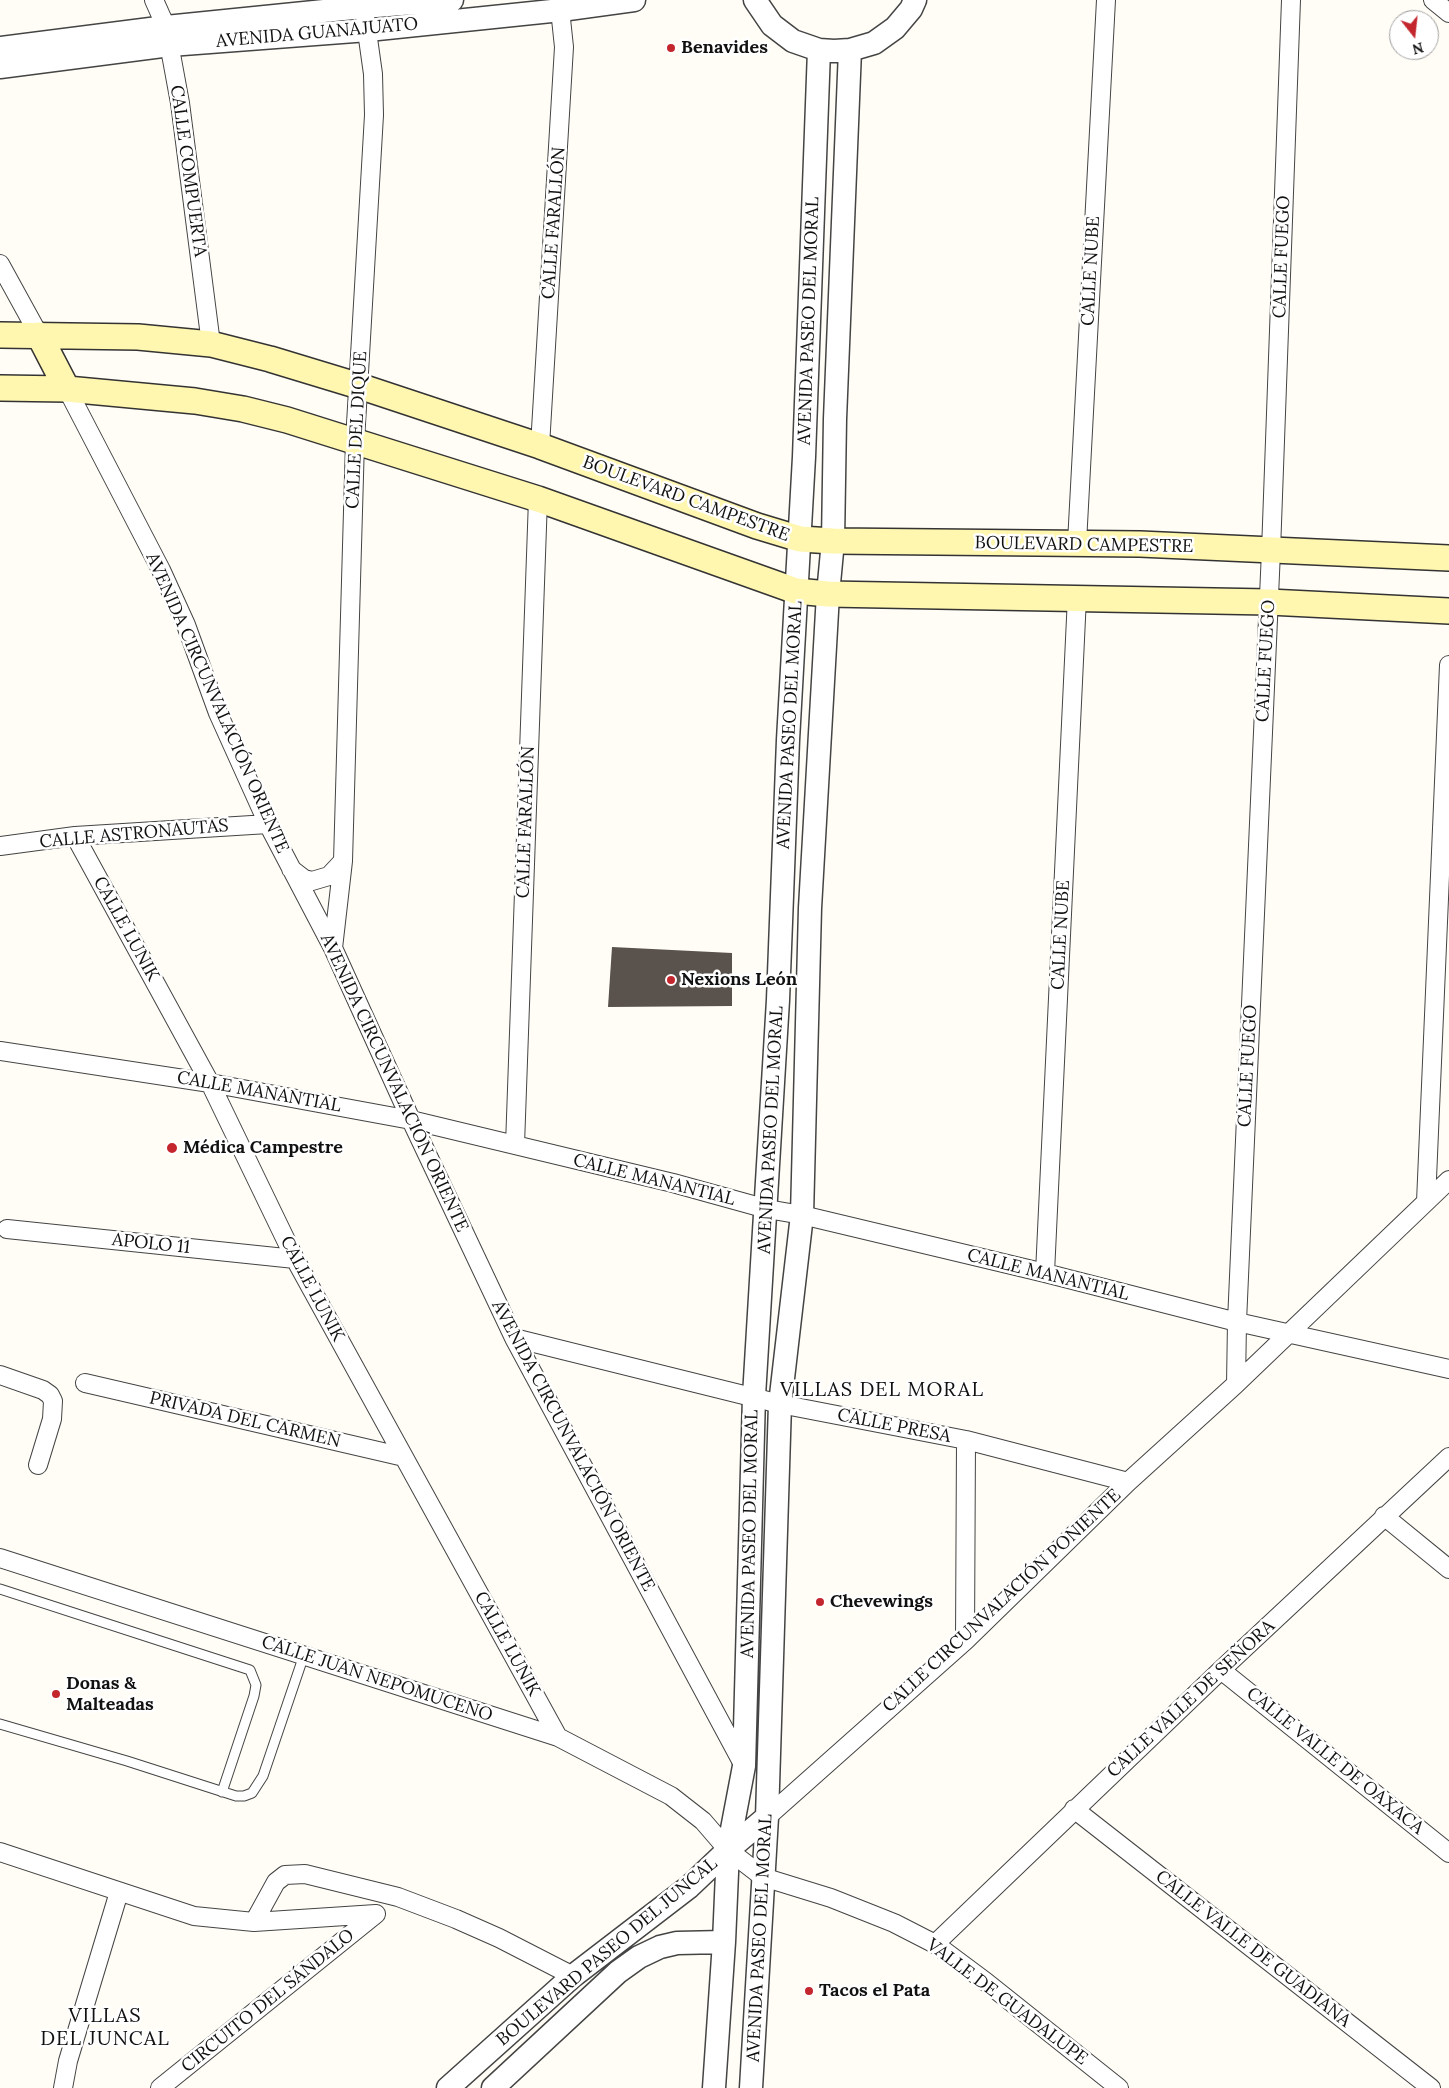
<!DOCTYPE html>
<meta charset="utf-8">
<style>
body{margin:0}
#map{position:relative;width:1449px;height:2088px;overflow:hidden;background:#fffdf5;font-family:Lora,serif}
canvas{display:block}
.north{position:absolute;left:1389px;top:10px;width:50px;height:50px;box-sizing:border-box;background:#fff;border:1px solid #a0a0a0;border-radius:50%;rotate:164deg;font-size:14px;font-weight:700;line-height:20px;text-align:center;color:#111}
.north::after{content:'';display:block;margin:auto;width:18px;height:22px;background:#c4262e;clip-path:polygon(50% 0,100% 100%,50% 72%,0 100%)}
</style>
<div id="map">
<canvas width="1449" height="2088"></canvas>
<div class="north">N</div>
</div>
<script>
const g = document.querySelector('canvas').getContext('2d');
g.lineJoin = 'round';
function fillPath(path, color) {
  g.fillStyle = color;
  g.fill(path, 'evenodd');
}
function toPath(rows) {
  const path = new Path2D();
  for (const r of rows) {
    path.moveTo(r[0], r[1]);
    for (let i = 2; i < r.length; i += 2) path.lineTo(r[i], r[i + 1]);
  }
  return path;
}
function stroke(path, color, width, dash) {
  g.strokeStyle = color;
  g.lineWidth = width;
  g.lineCap = dash ? 'butt' : 'round';
  g.setLineDash(dash || []);
  g.stroke(path);
}
function write(font, color, halo, rows, align = 'center') {
  g.font = font + ' Lora,serif';
  g.lineWidth = 5;
  g.setLineDash([]);
  g.textBaseline = 'middle';
  g.strokeStyle = halo;
  g.fillStyle = color;
  for (const [text, x, y, turn = 0] of rows) {
    g.save();
    g.translate(x, y);
    g.rotate((+turn || 0) * Math.PI / 180);
    g.textAlign = isNaN(turn) ? turn : align;
    if (halo) g.strokeText(text, 0, 0);
    g.fillText(text, 0, 0);
    g.restore();
  }
}
const building = toPath([
 [612,947,732,953,732,1006,608,1007]
]);
const service = toPath([
 [0,1589,250,1670,256,1685,254,1696,222,1792],
 [0,1724,127,1761,236,1796,244,1796,252,1793,263,1776,304,1655]
]);
const minor = toPath([
 [154,0,166,27,180,103,211,344],
 [1433,0,1449,13],
 [0,264,39,335],
 [67,389,161,570,186,625,218,713,268,824,333,948,411,1120,514,1338,744,1766],
 [540,446,564,47,559,0],
 [1077,543,1106,0],
 [75,836,210,1083,295,1259,558,1737],
 [0,846,75,836,268,824],
 [291,869,304,879,312,881,329,876,343,861,355,441,374,115,373,74,365,17],
 [333,948,343,861],
 [0,1051,210,1083,411,1120,673,1183,767,1209,802,1215,1045,1273,1237,1322,1449,1369],
 [515,1145,538,499],
 [1426,1202,1449,665],
 [7,1229,295,1259],
 [1045,1273,1077,597],
 [514,1338,780,1404,966,1440,1128,1482],
 [0,1375,43,1390,50,1395,53,1401,52,1419,38,1465],
 [85,1383,404,1457],
 [1236,1384,1237,1322,1271,551,1291,0],
 [1384,1516,1449,1569],
 [0,1558,558,1737,671,1796,703,1821,728,1850,763,1877,831,1898,894,1923,935,1944,986,1982,1119,2088],
 [965,1641,966,1440],
 [1221,1670,1449,1853],
 [1074,1809,1431,2088],
 [767,1817,965,1641,1128,1482,1236,1384,1449,1180],
 [0,1852,194,1916,254,1922,376,1914],
 [254,1922,276,1882,285,1875,305,1874,398,1897,456,1919,499,1938,573,1976],
 [935,1944,1221,1670,1449,1457],
 [63,2088,68,2061,119,1892],
 [160,2088,376,1914]
]);
const tertiary = toPath([
 [755,0,772,25,793,41,819,50,834,51,850,50,874,43,895,28,911,9,915,0],
 [0,48,166,27,363,7,452,0],
 [0,67,170,45,368,30,561,10,634,0],
 [448,2088,573,1976,689,1887,728,1850,767,1817],
 [493,2088,618,1972,639,1957,660,1947,677,1943,724,1942],
 [714,2088,724,1942,728,1850,744,1766,754,1396,778,1000,788,740,804,457,819,50],
 [751,2088,767,1817,780,1404,802,1215,810,908,828,594,833,541,835,419,850,50]
]);
const secondary = toPath([
 [0,335,138,337,211,344,270,359,359,386,540,446,757,526,800,539,833,541,1140,544,1449,558],
 [39,335,67,389],
 [0,388,67,389,195,401,243,409,287,420,538,499,796,591,828,594,1269,602,1449,611]
]);
const markers = [
 [671,48,5,"#c4262e"],
 [671,980,5,"#c4262e"],
 [172,1148,6,"#c4262e"],
 [820,1602,5,"#c4262e"],
 [56,1694,5,"#c4262e"],
 [809,1991,5,"#c4262e"]
];
const streetNames = [
 ["AVENIDA GUANAJUATO",317,33,-5],
 ["CALLE COMPUERTA",188,171,82],
 ["CALLE FARALLÓN",554,223,-86],
 ["CALLE FUEGO",1282,257,-88],
 ["CALLE NUBE",1091,271,-87],
 ["AVENIDA PASEO DEL MORAL",809,321,-88],
 ["CALLE DEL DIQUE",357,430,-87],
 ["BOULEVARD CAMPESTRE",686,499,20],
 ["BOULEVARD CAMPESTRE",1084,545,1],
 ["CALLE FUEGO",1266,661,-87],
 ["AVENIDA CIRCUNVALACIÓN ORIENTE",217,703,66],
 ["AVENIDA PASEO DEL MORAL",790,725,-87],
 ["CALLE FARALLÓN",526,822,-88],
 ["CALLE ASTRONAUTAS",134,834,-5],
 ["CALLE LUNIK",126,929,61],
 ["CALLE NUBE",1061,935,-87],
 ["CALLE FUEGO",1248,1066,-87],
 ["AVENIDA CIRCUNVALACIÓN ORIENTE",394,1083,65],
 ["CALLE MANANTIAL",259,1092,10],
 ["AVENIDA PASEO DEL MORAL",771,1130,-87],
 ["CALLE MANANTIAL",654,1180,14],
 ["APOLO 11",151,1244,6],
 ["CALLE MANANTIAL",1048,1275,14],
 ["CALLE LUNIK",312,1289,62],
 ["PRIVADA DEL CARMEN",245,1420,13],
 ["CALLE PRESA",894,1426,11],
 ["AVENIDA CIRCUNVALACIÓN ORIENTE",573,1446,62],
 ["AVENIDA PASEO DEL MORAL",750,1534,-89],
 ["CALLE CIRCUNVALACIÓN PONIENTE",1002,1601,-43],
 ["CALLE LUNIK",507,1644,61],
 ["CALLE JUAN NEPOMUCENO",377,1679,18],
 ["CALLE VALLE DE SEÑORA",1191,1699,-43],
 ["CALLE VALLE DE OAXACA",1335,1761,39],
 ["AVENIDA PASEO DEL MORAL",760,1938,-87],
 ["CALLE VALLE DE GUADIANA",1253,1949,38],
 ["BOULEVARD PASEO DEL JUNCAL",607,1952,-40],
 ["CIRCUITO DEL SÁNDALO",268,2001,-39],
 ["VALLE DE GUADALUPE",1007,2002,37]
];
const poiNames = [
 ["Benavides",681,48],
 ["Nexions León",681,980],
 ["Médica Campestre",183,1148],
 ["Chevewings",830,1602],
 ["Donas &",66,1684],
 ["Malteadas",66,1705],
 ["Tacos el Pata",819,1991]
];
const quarterNames = [
 ["VILLAS DEL MORAL",882,1390],
 ["VILLAS",105,2016],
 ["DEL JUNCAL",105,2039]
];
fillPath(building, '#5a524d');
stroke(service, '#444', 11);
stroke(minor, '#444', 20);
stroke(tertiary, '#444', 25);
stroke(secondary, '#333', 28);
stroke(service, '#fff', 9);
stroke(minor, '#fff', 18);
stroke(tertiary, '#fff', 22);
stroke(secondary, '#fff6b0', 25);
for (const [x, y, r, color] of markers) {
  const dot = new Path2D();
  dot.arc(x, y, r, 0, 2 * Math.PI);
  g.fillStyle = color;
  g.fill(dot);
  stroke(dot, '#fff', 2);
}
write('18px', '#111', '#fff', streetNames);
write('bold 18px', '#111', '#fff', poiNames, 'left');
g.letterSpacing = '1px';
write('20px', '#111', '#fff', quarterNames);
g.letterSpacing = '0px';
</script>
